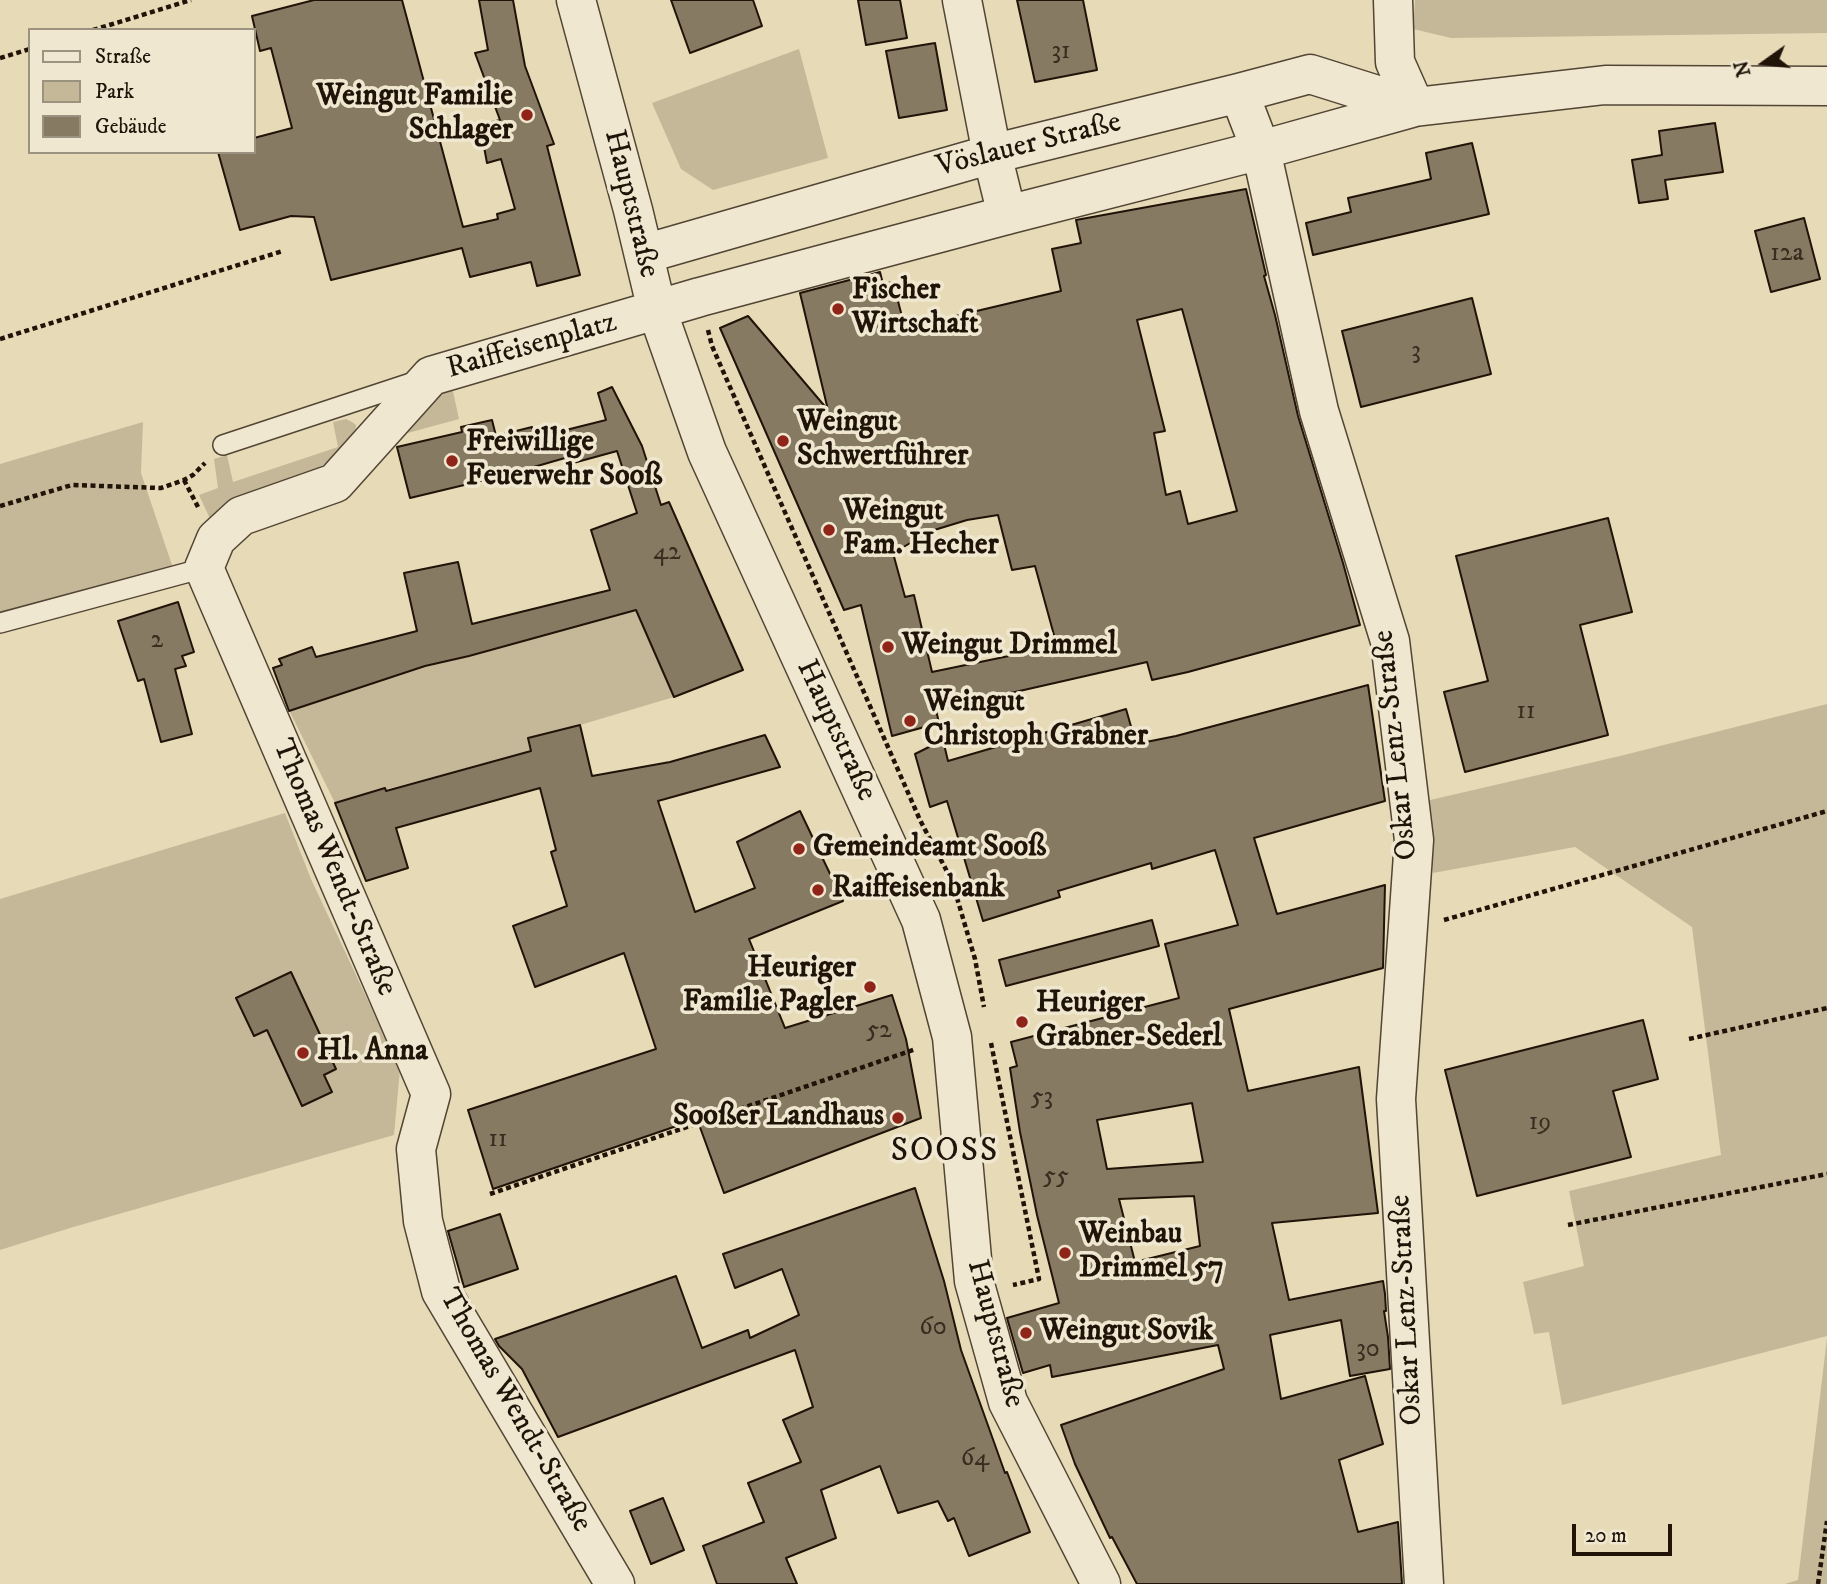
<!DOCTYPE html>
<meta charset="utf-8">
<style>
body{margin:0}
#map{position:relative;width:1827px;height:1584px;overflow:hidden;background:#e7dab7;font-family:"IM FELL DW Pica",serif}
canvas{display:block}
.legend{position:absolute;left:28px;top:28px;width:228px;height:126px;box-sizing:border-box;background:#efe7d0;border:2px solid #9c9280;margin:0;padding:9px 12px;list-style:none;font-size:21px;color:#201308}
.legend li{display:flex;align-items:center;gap:14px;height:35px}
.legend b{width:35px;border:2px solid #9c9280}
.north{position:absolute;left:1729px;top:28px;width:70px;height:70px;-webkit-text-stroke:5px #efe7d0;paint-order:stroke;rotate:255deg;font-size:19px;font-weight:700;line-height:28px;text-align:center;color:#201308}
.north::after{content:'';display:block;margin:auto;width:24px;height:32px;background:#201308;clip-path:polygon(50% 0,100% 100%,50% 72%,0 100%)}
.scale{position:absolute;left:1572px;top:1524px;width:100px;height:32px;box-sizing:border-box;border:4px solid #201308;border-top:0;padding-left:9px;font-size:21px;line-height:24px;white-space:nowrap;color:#201308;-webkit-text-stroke:5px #efe7d0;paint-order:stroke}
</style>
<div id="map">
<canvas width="1827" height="1584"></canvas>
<ul class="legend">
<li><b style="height:9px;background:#efe7d0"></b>Straße</li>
<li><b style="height:19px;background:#c5b899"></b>Park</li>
<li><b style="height:19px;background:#877a63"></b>Gebäude</li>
</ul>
<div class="north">N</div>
<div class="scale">20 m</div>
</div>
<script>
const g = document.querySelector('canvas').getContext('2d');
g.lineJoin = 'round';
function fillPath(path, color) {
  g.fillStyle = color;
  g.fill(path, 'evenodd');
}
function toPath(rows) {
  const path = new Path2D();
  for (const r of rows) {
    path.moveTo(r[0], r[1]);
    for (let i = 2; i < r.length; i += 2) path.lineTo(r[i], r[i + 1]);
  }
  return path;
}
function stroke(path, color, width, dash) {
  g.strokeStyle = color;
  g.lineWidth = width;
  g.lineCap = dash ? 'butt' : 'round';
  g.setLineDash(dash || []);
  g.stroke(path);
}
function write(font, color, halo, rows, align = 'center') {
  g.font = font + ' "IM FELL DW Pica",serif';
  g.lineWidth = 7;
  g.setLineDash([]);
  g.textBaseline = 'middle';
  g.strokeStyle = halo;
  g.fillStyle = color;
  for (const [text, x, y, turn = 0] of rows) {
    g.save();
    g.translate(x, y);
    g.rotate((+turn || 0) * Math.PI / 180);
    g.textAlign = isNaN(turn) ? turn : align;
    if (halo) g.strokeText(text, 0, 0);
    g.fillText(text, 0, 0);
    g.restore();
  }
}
const green = toPath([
 [1415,0,1827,0,1827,33,1451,38,1413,29],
 [799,49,828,158,713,190,681,169,652,103],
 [452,387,459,419,393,437,441,390],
 [346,419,352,422,356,425,355,433,336,456,300,481,212,523,199,495,218,488,214,459,227,455,233,482,338,447,333,422],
 [143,422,141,473,173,568,0,614,0,464],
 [640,609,674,697,580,725,528,738,531,751,335,803,288,708,425,666,479,654],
 [1827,704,1827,1336,1562,1405,1549,1332,1534,1334,1523,1282,1584,1266,1569,1191,1721,1155,1692,927,1575,847,1433,873,1426,801,1620,756],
 [285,813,311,879,400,1069,394,1135,70,1228,0,1250,0,899],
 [1827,1338,1827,1584,1785,1584,1798,1580]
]);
const building = toPath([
 [314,0,402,0,463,227,498,219,497,214,515,209,501,159,487,163,480,125,500,120,475,53,488,50,479,0,513,0,525,66,554,144,547,146,580,275,537,286,531,262,470,277,462,248,331,280,314,217,291,216,240,230,218,152,254,152,254,138,292,128,271,48,260,51,252,16,314,0],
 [671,0,753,0,762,26,690,53,671,0],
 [858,0,900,0,907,38,866,45,858,0],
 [1017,0,1083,0,1097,70,1035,82,1017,0],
 [935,43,947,110,899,118,886,51,935,43],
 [1715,123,1723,172,1665,180,1668,199,1639,203,1632,160,1662,155,1659,131,1715,123],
 [1472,143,1489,214,1313,255,1306,223,1351,212,1348,198,1431,179,1426,153,1472,143],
 [1246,189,1266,275,1264,276,1275,315,1298,416,1343,563,1360,625,1188,672,1152,680,1147,662,936,710,939,723,892,736,861,605,844,610,720,328,748,316,828,410,800,293,880,272,883,284,893,282,905,328,1061,291,1052,249,1081,243,1076,220,1246,189],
 [1182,309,1237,511,1188,524,1180,491,1166,495,1154,433,1165,431,1137,320,1182,309],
 [998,515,1012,570,1035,566,1057,646,932,672,914,595,905,597,893,553,931,531,967,520,998,515],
 [1804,218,1820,279,1771,292,1755,231,1804,218],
 [1472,298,1491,374,1361,407,1342,331,1472,298],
 [612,387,642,446,661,505,669,502,743,670,674,697,636,610,469,656,425,666,289,711,273,668,282,665,279,659,312,647,316,657,417,631,404,573,458,562,472,624,610,590,591,530,637,513,617,451,566,465,565,458,506,475,410,498,397,447,462,432,461,427,492,420,496,436,532,427,534,438,606,420,598,393,612,387],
 [1608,518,1632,612,1580,625,1608,735,1465,772,1444,692,1488,681,1456,556,1608,518],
 [178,602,194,652,182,656,186,666,175,669,192,734,161,742,144,679,138,681,118,621,178,602],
 [1368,685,1385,801,1254,838,1277,914,1385,885,1383,968,1229,1009,1248,1091,1359,1067,1378,1213,1272,1223,1289,1300,1383,1281,1385,1294,1386,1311,1384,1311,1388,1337,1390,1369,1350,1376,1341,1320,1270,1335,1281,1399,1365,1376,1383,1444,1339,1460,1358,1532,1398,1522,1402,1584,1137,1584,1112,1537,1110,1538,1075,1464,1061,1425,1224,1369,1218,1345,1052,1377,1050,1365,1023,1373,1007,1318,1059,1303,1037,1215,1020,1132,1010,1068,1017,1066,1011,1042,1179,998,1165,944,1238,925,1215,850,1152,869,1151,863,1058,891,1060,897,983,921,947,801,930,807,915,754,943,740,948,761,1126,709,1136,744,1176,736,1368,685],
 [1192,1103,1203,1162,1107,1169,1097,1120,1192,1103],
 [1194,1196,1200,1246,1135,1262,1119,1199,1194,1196],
 [580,725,592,776,670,762,765,735,780,767,658,801,695,912,755,888,737,842,800,811,843,901,749,939,785,1028,892,995,906,1039,921,1118,724,1193,697,1119,493,1189,468,1110,656,1049,624,953,535,987,513,926,567,906,551,852,556,850,540,788,396,828,408,868,366,881,335,803,385,788,386,791,531,751,528,738,580,725],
 [1152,920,1159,946,1006,986,999,960,1152,920],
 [291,972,336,1069,324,1075,332,1092,302,1106,267,1030,254,1036,236,998,291,972],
 [1643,1020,1658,1079,1613,1091,1631,1157,1477,1196,1445,1070,1643,1020],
 [915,1188,944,1281,961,1350,1005,1473,1007,1472,1030,1532,969,1556,954,1518,948,1521,938,1501,898,1513,880,1466,821,1490,836,1538,786,1558,797,1584,717,1584,703,1546,764,1522,748,1483,801,1462,783,1420,813,1407,795,1350,558,1437,522,1369,499,1346,495,1339,676,1276,702,1348,748,1330,750,1338,799,1315,782,1269,735,1288,723,1254,915,1188],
 [500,1214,518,1269,464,1287,448,1231,500,1214],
 [663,1498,684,1550,651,1564,630,1511,663,1498]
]);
const path = toPath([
 [93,30,191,0],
 [0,58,30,49],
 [708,330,712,346,920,820,952,881,975,959,984,1007],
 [0,339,283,251],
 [184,480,198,507],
 [0,506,72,485,161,488,184,480,193,475,205,463],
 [1444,920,1827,811],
 [1689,1039,1827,1008],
 [991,1043,1039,1279,1013,1285],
 [490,1194,916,1049],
 [1568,1225,1827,1174],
 [1818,1584,1827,1521]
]);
const service = toPath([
 [223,445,417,381],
 [0,623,204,568]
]);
const minor = toPath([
 [576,0,633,210,657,310,707,452,921,920,952,1037,974,1281,1008,1402,1101,1584],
 [962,0,992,154,1007,215],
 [1393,0,1395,62,1415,107],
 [1239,93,1261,150,1319,411,1390,641,1414,840,1396,1099,1424,1584],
 [644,254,992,154,1239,93,1310,74,1415,107],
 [615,1584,441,1291,423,1221,416,1149,431,1094,204,568,216,539,241,516,335,483,431,376,700,297,1007,215,1261,150,1415,107,1605,85,1827,86]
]);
const markers = [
 [527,115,7,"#8f2418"],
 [838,309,7,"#8f2418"],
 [783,441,7,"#8f2418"],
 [452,461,7,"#8f2418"],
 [829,530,7,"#8f2418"],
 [888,647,7,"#8f2418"],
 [910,721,7,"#8f2418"],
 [799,849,7,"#8f2418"],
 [818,890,7,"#8f2418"],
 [870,987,7,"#8f2418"],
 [1022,1022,7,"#8f2418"],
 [303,1053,7,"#8f2418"],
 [898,1118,7,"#8f2418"],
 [1065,1253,7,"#8f2418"],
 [1026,1333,7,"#8f2418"]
];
const numberNames = [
 ["31",1061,53],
 ["12a",1787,255],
 ["3",1416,353],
 ["42",667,554],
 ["2",157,642],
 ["11",1526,713],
 ["52",879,1032],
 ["53",1042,1099],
 ["19",1540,1124],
 ["11",498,1141],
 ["55",1056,1178],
 ["60",933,1329],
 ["30",1368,1351],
 ["64",975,1460]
];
const poiNames = [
 ["Weingut Familie",513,98,"right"],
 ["Schlager",513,132,"right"],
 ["Fischer",852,292],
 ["Wirtschaft",852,326],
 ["Weingut",797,424],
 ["Schwertführer",797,458],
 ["Freiwillige",466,444],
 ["Feuerwehr Sooß",466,478],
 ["Weingut",843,513],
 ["Fam. Hecher",843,547],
 ["Weingut Drimmel",902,647],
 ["Weingut",924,704],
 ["Christoph Grabner",924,738],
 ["Gemeindeamt Sooß",813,849],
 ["Raiffeisenbank",832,890],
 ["Heuriger",856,970,"right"],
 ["Familie Pagler",856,1004,"right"],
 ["Heuriger",1036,1005],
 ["Grabner-Sederl",1036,1039],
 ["Hl. Anna",317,1053],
 ["Sooßer Landhaus",884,1118,"right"],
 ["Weinbau",1079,1236],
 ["Drimmel 57",1079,1270],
 ["Weingut Sovik",1040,1333]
];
const streetNames = [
 ["Vöslauer Straße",1029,146,-14],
 ["Hauptstraße",630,204,76],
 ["Raiffeisenplatz",532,347,-16],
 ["Hauptstraße",835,731,65],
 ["Oskar Lenz-Straße",1397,745,-96],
 ["Thomas Wendt-Straße",333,868,67],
 ["Oskar Lenz-Straße",1408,1310,-93],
 ["Hauptstraße",994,1334,75],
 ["Thomas Wendt-Straße",514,1411,60]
];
const quarterNames = [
 ["SOOSS",945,1153]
];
fillPath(green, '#c5b899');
fillPath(building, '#877a63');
stroke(building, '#201308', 2);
stroke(service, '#524534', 22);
stroke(minor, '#524534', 41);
stroke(path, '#201308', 4.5, [5, 3.5]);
stroke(service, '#efe7d0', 19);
stroke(minor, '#efe7d0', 38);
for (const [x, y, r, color] of markers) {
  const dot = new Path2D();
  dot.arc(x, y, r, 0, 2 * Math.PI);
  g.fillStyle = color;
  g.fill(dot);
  stroke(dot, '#efe7d0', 2.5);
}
write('26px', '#3a2d1f', null, numberNames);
write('bold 30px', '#201308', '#efe7d0', poiNames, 'left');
write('30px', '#201308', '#efe7d0', streetNames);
g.letterSpacing = '2px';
write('33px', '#201308', '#efe7d0', quarterNames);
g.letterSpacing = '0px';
</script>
